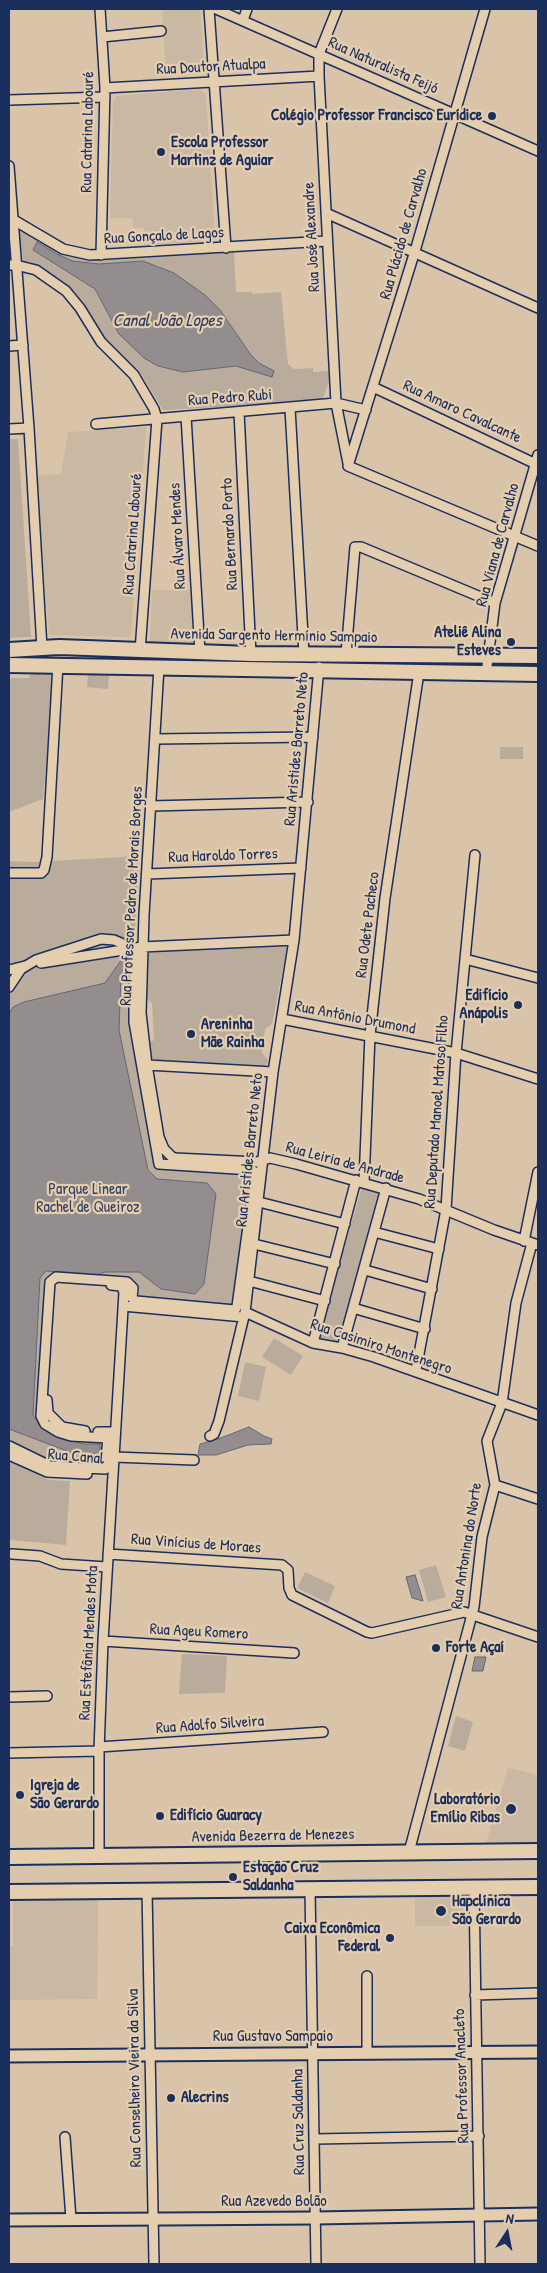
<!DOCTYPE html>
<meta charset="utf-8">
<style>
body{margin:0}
#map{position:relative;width:547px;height:2273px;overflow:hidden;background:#d9c4a9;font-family:"Patrick Hand",sans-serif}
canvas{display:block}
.frame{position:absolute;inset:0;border:10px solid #1b2f5e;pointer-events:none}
.north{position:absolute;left:482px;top:2208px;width:50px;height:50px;-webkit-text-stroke:4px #e5ceae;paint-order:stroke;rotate:11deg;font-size:14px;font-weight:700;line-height:20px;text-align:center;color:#1b2f5e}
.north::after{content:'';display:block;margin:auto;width:18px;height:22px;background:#1b2f5e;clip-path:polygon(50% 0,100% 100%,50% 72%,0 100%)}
</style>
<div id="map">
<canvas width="547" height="2273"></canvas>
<div class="frame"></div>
<div class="north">N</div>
</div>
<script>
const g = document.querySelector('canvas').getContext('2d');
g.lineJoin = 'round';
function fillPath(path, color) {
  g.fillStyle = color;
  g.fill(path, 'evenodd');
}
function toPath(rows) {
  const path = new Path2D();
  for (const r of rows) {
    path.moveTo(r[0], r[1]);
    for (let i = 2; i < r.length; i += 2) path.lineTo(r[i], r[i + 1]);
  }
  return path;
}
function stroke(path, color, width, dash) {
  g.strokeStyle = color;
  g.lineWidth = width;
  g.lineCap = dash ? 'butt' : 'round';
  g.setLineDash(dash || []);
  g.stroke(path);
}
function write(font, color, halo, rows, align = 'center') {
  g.font = font + ' "Patrick Hand",sans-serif';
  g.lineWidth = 4.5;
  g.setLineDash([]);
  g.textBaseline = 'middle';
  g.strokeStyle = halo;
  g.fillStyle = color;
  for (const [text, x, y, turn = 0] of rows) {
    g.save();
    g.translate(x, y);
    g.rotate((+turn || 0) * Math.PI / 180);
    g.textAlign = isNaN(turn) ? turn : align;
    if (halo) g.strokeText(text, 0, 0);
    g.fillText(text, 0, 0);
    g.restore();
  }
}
const built = toPath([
 [162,9,200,9,204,69,200,72,166,75],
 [200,89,206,95,215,237,211,241,144,245,144,228,133,228,133,218,110,218,113,101,117,96],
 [146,427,131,637,49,635,36,475,61,474,68,432],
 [152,590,192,590,193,647,150,644],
 [508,1767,537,1775,538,1771,538,1843,486,1844],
 [466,1895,466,1926,415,1926,415,1896],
 [95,1898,98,1902,97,1999,9,2000,9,1946,13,1946,13,1901]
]);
const green = toPath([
 [22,229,62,252,97,261,234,252,236,292,252,292,252,294,281,292,288,364,294,369,313,368,313,372,329,371,329,382,323,398,316,402,163,410,141,374,102,337,76,293,57,278,34,263,23,261,19,234],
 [9,439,18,439,31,637,9,638],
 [32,671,46,671,55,679,43,799,9,812,9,678,29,678],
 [88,674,109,675,108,689,87,687],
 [500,747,523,747,523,759,500,759],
 [139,856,134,951,158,1160,251,1170,237,1306,136,1301,128,1283,53,1278,45,1424,108,1438,105,1466,60,1467,9,1446,9,861,34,862],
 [284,945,287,948,272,1024,265,1029,262,1053,268,1060,267,1064,262,1067,155,1061,151,1059,149,1043,154,1040,152,1003,145,997,145,957,147,953],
 [362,1187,378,1190,379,1195,339,1339,334,1343,321,1339,319,1334],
 [274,1338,303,1356,291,1375,262,1357],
 [245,1362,266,1367,259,1401,238,1396],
 [9,1461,49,1480,70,1481,66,1545,10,1540,9,1550],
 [436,1565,446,1597,428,1602,419,1570],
 [305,1572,335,1586,328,1603,297,1588],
 [182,1654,227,1656,225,1693,179,1694],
 [456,1716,473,1722,465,1751,448,1746]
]);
const water = toPath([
 [37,242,57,254,72,261,99,264,143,261,174,273,205,295,220,310,251,355,259,363,274,371,272,377,236,366,183,372,158,366,144,358,119,334,95,289,33,250,37,242],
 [122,959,127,962,121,974,119,1030,148,1170,157,1179,207,1183,216,1194,204,1284,195,1294,161,1289,139,1272,105,1272,97,1275,46,1271,40,1278,33,1415,41,1426,61,1438,83,1444,100,1444,100,1454,75,1454,9,1429,9,1014,13,1007,24,1002,105,983,122,959],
 [249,1427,264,1436,272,1439,271,1444,248,1445,216,1455,198,1455,200,1444,218,1439,249,1427],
 [415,1575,417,1581,423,1601,412,1598,406,1577,415,1575],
 [475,1657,486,1657,483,1671,472,1671,475,1657]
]);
const street = toPath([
 [100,9,105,88,101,255],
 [209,9,226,248],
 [216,9,538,151],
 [337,9,319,54,319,76,336,403,348,463],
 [243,20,247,9],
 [102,37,161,31],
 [105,88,319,76],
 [9,100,105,97],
 [9,166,29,428,42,648],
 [326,213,538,308],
 [12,219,63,249,90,255,327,241],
 [9,265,16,265,36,270,66,291,80,308,101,342,134,375,154,409,157,419,140,651],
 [9,346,23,345],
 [373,387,538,465],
 [290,408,304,654],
 [239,412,251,654],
 [186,416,200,653],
 [96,424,336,403,366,410],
 [9,429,29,428],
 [348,466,415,251,485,9],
 [348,466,538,546],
 [346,654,355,547,361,547,495,603],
 [159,667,144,915,141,1013,147,1065,159,1137,164,1149,172,1157,175,1158,257,1162,270,1158,296,1164,419,1199,494,1230,538,1245],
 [486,674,495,603,538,455],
 [155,739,313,737],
 [151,806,308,802],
 [9,873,41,873,44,870,47,857,58,664],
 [147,874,301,868],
 [465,959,538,978],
 [41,963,142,947,294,940],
 [9,970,25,966],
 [9,987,21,969,36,960,101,939,114,940,130,947,134,951,134,1022,159,1164,251,1170,255,1172,255,1176,237,1306,235,1310,136,1301,132,1298,133,1288,127,1282,56,1277,50,1282,41,1416,45,1424,58,1432,71,1436,108,1438,105,1469,50,1466,9,1446],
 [282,1019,456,1053,538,1079],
 [147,1065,273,1072],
 [364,1182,370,1035,385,898,419,672],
 [259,1202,345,1224],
 [374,1232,439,1249],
 [524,1241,538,1172],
 [254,1244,335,1264],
 [365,1270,432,1289],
 [249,1281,325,1301],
 [123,1306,244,1317],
 [353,1308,425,1329],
 [245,1312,313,1343,342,1348,374,1357,538,1415],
 [313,1343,356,1180],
 [342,1348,386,1188],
 [416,1370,446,1209,456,1053,475,855],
 [47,1400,48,1413,62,1427,85,1431],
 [98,1432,115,1432],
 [210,1436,214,1434,219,1421,245,1312,273,1072,294,940,319,667],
 [9,1455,47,1472,87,1474],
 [114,1457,194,1460],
 [495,1485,538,1499],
 [12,1554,40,1556,61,1564,107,1567],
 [108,1554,282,1565,288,1570,289,1588,292,1595,367,1632,372,1633,464,1612,538,1637],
 [103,1641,294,1653],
 [9,1697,47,1696],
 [99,1747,323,1732],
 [9,1753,99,1751],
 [409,1852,474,1607,482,1537,495,1485,487,1441,502,1403,516,1303,532,1243],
 [99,1856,99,1751,103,1641,124,1292,121,1286,111,1285],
 [474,1887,480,2264],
 [310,1888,316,2264],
 [147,1890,154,2264],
 [367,1976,367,2053],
 [475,1995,538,1993],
 [65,2137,71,2219],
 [315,2139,479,2136]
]);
const secondary = toPath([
 [9,2056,538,2052],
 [9,2220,315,2218,538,2214]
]);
const primary = toPath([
 [9,650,59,647,251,654,538,656],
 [9,665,538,674],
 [9,1857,538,1851],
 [9,1892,538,1887]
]);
const markers = [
 [492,116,5,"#1b2f5e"],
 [161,152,5,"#1b2f5e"],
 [511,642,5,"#1b2f5e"],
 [518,1005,5,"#1b2f5e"],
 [191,1034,5,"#1b2f5e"],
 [436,1648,5,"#1b2f5e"],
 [20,1795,5,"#1b2f5e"],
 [511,1809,6,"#1b2f5e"],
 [160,1816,5,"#1b2f5e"],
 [233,1877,5,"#1b2f5e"],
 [441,1911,6,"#1b2f5e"],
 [390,1938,5,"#1b2f5e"],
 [171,2098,5,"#1b2f5e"]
];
const streetNames = [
 ["Rua Naturalista Feijó",383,66,24],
 ["Rua Doutor Atualpa",211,67,-3],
 ["Rua Catarina Labouré",88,132,-89],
 ["Rua Plácido de Carvalho",404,234,-74],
 ["Rua Gonçalo de Lagos",164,236,-3],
 ["Rua José Alexandre",312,237,-93],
 ["Rua Pedro Rubi",230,398,-4],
 ["Rua Amaro Cavalcante",462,412,25],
 ["Rua Catarina Labouré",133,534,-86],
 ["Rua Bernardo Porto",230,534,-93],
 ["Rua Álvaro Mendes",178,536,-93],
 ["Rua Viana de Carvalho",498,545,-75],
 ["Avenida Sargento Hermínio Sampaio",274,636,1],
 ["Rua Aristides Barreto Neto",297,749,-85],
 ["Rua Haroldo Torres",223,856,-2],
 ["Rua Professor Pedro de Morais Borges",132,896,-87],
 ["Rua Odete Pacheco",368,925,-83],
 ["Rua Antônio Drumond",355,1018,11],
 ["Rua Deputado Manoel Matoso Filho",437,1112,-86],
 ["Rua Aristides Barreto Neto",250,1150,-84],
 ["Rua Leiria de Andrade",345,1163,15],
 ["Rua Casimiro Montenegro",381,1347,18],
 ["Rua Canal",76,1457,5],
 ["Rua Vinícius de Moraes",196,1544,4],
 ["Rua Antonina do Norte",467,1546,-81],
 ["Rua Ageu Romero",199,1632,3],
 ["Rua Estefânia Mendes Mota",89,1643,-87],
 ["Rua Adolfo Silveira",210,1725,-4],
 ["Avenida Bezerra de Menezes",273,1836,-1],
 ["Rua Gustavo Sampaio",273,2037],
 ["Rua Professor Anacleto",462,2076,-92],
 ["Rua Conselheiro Vieira da Silva",135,2078,-91],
 ["Rua Cruz Saldanha",299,2122,-91],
 ["Rua Azevedo Bolão",274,2202]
];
const poiNames = [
 ["Colégio Professor Francisco Eurídice",482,116,"right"],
 ["Escola Professor",171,143],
 ["Martinz de Aguiar",171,161],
 ["Ateliê Alina",501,633,"right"],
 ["Esteves",501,651,"right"],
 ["Edifício",508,996,"right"],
 ["Anápolis",508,1014,"right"],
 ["Areninha",201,1025],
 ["Mãe Rainha",201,1043],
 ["Forte Açaí",446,1648],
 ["Igreja de",30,1786],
 ["São Gerardo",30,1804],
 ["Laboratório",500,1800,"right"],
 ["Emílio Ribas",500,1818,"right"],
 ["Edifício Guaracy",170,1816],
 ["Estação Cruz",243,1868],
 ["Saldanha",243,1886],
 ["Hapclínica",452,1902],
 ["São Gerardo",452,1920],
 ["Caixa Econômica",380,1929,"right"],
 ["Federal",380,1947,"right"],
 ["Alecrins",181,2098]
];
const parkNames = [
 ["Parque Linear",88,1190],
 ["Rachel de Queiroz",88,1208]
];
const waterNames = [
 ["Canal João Lopes",167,321]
];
fillPath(built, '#cab8a3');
fillPath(green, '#b9ac9c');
fillPath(water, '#938d8e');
stroke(water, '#63677b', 1);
stroke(street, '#1b2f5e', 12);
stroke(secondary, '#1b2f5e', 15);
stroke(primary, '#1b2f5e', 18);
stroke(street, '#e5ceae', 9);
stroke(secondary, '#e5ceae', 11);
stroke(primary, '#e5ceae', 14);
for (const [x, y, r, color] of markers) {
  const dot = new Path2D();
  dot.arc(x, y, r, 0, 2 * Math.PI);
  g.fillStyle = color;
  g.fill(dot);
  stroke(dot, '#e5ceae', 2);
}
write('16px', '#1b2f5e', '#e5ceae', streetNames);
write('bold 16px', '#1b2f5e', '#e5ceae', poiNames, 'left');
write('16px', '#334267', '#e5ceae', parkNames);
write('italic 18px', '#2d3d65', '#e5ceae', waterNames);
</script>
